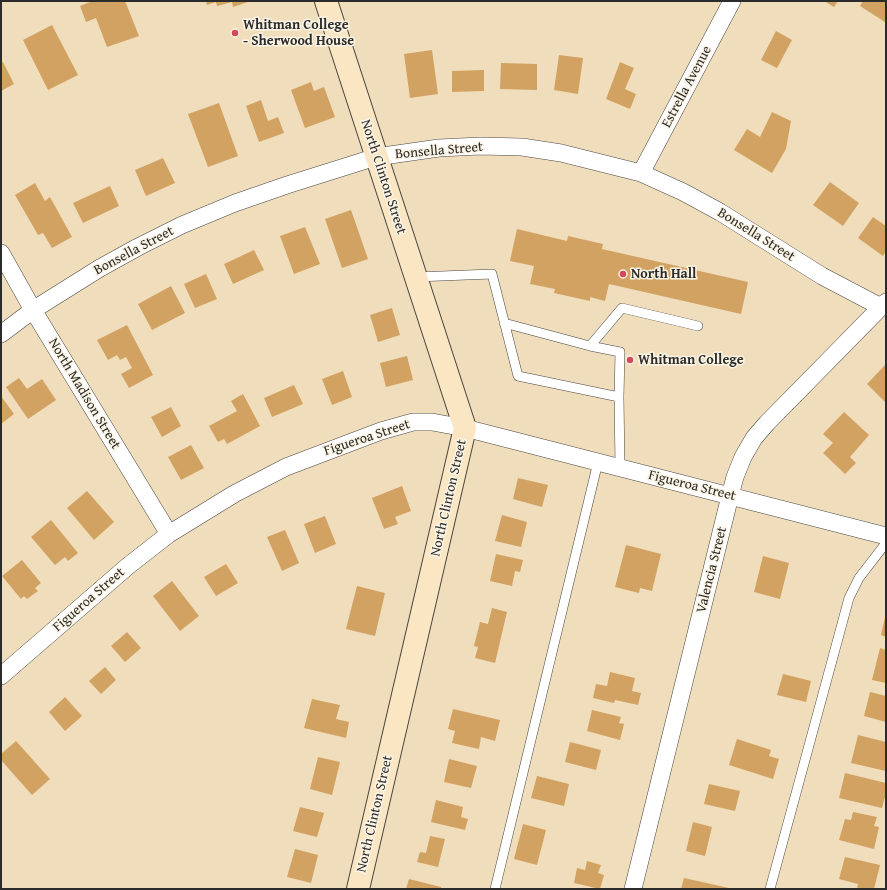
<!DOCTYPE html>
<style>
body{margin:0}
#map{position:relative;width:887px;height:890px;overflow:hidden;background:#f0ddbb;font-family:"Gentium Book Plus",serif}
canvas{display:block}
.frame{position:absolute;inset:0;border:2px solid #2b2b2b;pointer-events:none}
</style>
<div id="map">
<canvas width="887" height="890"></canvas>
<div class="frame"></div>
</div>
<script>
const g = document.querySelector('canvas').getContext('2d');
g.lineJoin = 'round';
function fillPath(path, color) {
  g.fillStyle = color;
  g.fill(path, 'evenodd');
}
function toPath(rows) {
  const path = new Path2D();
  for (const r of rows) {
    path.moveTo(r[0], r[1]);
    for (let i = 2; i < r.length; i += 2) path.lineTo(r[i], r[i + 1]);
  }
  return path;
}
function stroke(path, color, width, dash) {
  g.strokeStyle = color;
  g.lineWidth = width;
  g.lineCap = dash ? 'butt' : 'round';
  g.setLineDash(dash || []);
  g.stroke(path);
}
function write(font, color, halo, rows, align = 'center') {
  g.font = font + ' "Gentium Book Plus",serif';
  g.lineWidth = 3;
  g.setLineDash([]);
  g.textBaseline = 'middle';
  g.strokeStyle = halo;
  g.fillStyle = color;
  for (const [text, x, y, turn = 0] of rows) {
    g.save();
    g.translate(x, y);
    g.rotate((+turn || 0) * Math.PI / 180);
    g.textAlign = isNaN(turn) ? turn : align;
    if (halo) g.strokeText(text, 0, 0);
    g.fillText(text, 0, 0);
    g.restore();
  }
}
const building = toPath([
 [92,1,125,1,139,36,107,47,96,18,86,22,80,6],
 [206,1,251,1,233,7,232,2,217,6,216,2,207,5],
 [824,1,838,1,834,7],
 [863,1,886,1,886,20,885,22,860,6],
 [52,25,78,75,48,90,23,40],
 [776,31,792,40,777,68,761,60],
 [432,50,438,94,410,98,404,54],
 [559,55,583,58,578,94,554,90],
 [3,62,14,84,1,91,1,63],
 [620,62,634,68,625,89,636,94,630,109,606,99],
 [501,63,537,64,537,90,500,89],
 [484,70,484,91,452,92,452,71],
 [311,82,314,91,324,87,335,117,305,128,291,90],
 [261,100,268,121,278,117,284,133,259,142,246,106],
 [219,103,238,156,208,167,188,114],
 [772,112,791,121,786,149,772,173,734,150,747,129,760,137],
 [163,158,175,183,146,196,135,170],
 [830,182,859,203,843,226,813,205],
 [35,183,45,201,50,197,72,237,52,248,43,233,38,235,15,195],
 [110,186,119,206,83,223,73,203],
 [351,210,368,259,342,268,325,219],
 [873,217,886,226,886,251,883,256,858,238],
 [305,227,320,264,294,274,280,236],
 [517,229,567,241,568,236,603,244,602,249,748,282,741,314,609,284,605,301,590,297,590,301,554,293,555,289,530,284,534,266,510,261],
 [254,250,264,270,233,284,224,264],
 [206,274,217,299,195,308,184,284],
 [171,286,185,313,152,330,138,304],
 [392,308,400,335,378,342,370,315],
 [127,325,153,375,129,388,121,374,132,368,126,357,120,360,117,355,108,360,97,340],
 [407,356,413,380,386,387,380,363],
 [886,364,886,401,885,402,867,384],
 [343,371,352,397,332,405,322,379],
 [19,378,27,389,42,379,56,400,28,419,6,387],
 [294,385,303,404,272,417,264,398],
 [243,394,260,426,227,444,224,439,218,442,209,426,237,411,231,401],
 [1,396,14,414,1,424],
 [171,407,181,426,162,437,151,417],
 [844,412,869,435,850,457,856,463,845,474,823,453,833,443,823,434],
 [191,445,204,468,181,480,168,457],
 [518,478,548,485,542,507,513,499],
 [402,486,411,511,395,517,398,524,384,529,372,498],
 [87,491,114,522,94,540,67,508],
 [502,515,527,522,521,547,495,541],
 [325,516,336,544,315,553,304,524],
 [51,520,78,553,68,561,65,557,55,565,31,537],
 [285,530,299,563,282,571,267,537],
 [626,545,661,554,652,591,640,588,639,593,615,587],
 [496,554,523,560,520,572,515,571,512,586,490,581],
 [763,556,789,563,780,599,754,592],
 [22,560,41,583,35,588,38,591,27,599,24,596,21,599,2,576],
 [226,564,238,583,216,596,204,577],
 [172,581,199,616,180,631,153,596],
 [357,586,385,593,375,636,346,629],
 [492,608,507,612,495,663,475,658,478,647,474,646,480,622,488,624],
 [885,617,886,617,886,637,881,635],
 [127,632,141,648,125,662,111,646],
 [880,648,886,650,886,683,872,680],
 [105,667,116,680,101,694,89,681],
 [610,672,635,678,632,691,641,693,638,705,615,700,614,703,593,698,596,684,607,686],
 [783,674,811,681,806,702,777,695],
 [870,692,886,696,886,722,864,716],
 [65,697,82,716,65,731,49,712],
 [312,699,340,705,336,719,349,722,346,738,304,728],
 [453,709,500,720,495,741,481,737,479,749,452,743,455,731,448,729],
 [592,710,621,717,619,723,624,724,620,740,587,731],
 [858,735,886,742,886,771,851,763],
 [737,739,771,750,769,756,779,759,773,779,729,765],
 [16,741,50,779,32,795,1,760,1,754],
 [570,742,601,750,596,770,565,762],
 [318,757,340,762,332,795,310,789],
 [449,759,477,766,471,788,444,782],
 [845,773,886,783,886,793,882,808,839,798],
 [537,776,569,784,564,806,531,798],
 [709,784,740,791,735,811,704,804],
 [436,800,463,807,461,817,468,819,465,830,431,822],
 [300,807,324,813,317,837,293,831],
 [853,812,877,817,874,826,879,827,874,849,839,840,845,819,851,820],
 [693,822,712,827,705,856,686,851],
 [523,824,546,830,537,865,514,859],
 [430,836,445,839,438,867,417,862,420,852,426,853],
 [295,849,318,855,311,883,287,877],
 [845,857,880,865,874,889,857,889,858,884,839,879],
 [587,861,601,865,598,873,604,875,600,889,574,883,577,868,585,870],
 [684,878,729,888,729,889,681,889],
 [409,879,441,887,441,889,406,889]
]);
const lane = toPath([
 [416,277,492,274,518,376,619,397],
 [504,323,590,346,620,352,619,397,620,468],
 [590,346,622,308,698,326],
 [495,889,598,462],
 [770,889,849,598,859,578,886,543]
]);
const street = toPath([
 [641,173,732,1],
 [1,253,33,310,169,534],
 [1,334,33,310,100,268,138,247,182,225,235,203,287,185,376,157,439,148,480,146,522,147,561,153,641,173,683,192,720,212,822,276,881,307],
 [1,676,128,566,169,534,234,494,286,467,381,431,413,422,432,422,465,428,886,536],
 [633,889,730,496,735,477,743,457,754,438,767,423,886,302]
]);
const secondary = toPath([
 [326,1,465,428,358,889]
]);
const markers = [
 [235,33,4,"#d1495b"],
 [623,274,4,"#d1495b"],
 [630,360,4,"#d1495b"]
];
const poiNames = [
 ["Whitman College",243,25],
 ["- Sherwood House",243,41],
 ["North Hall",631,274],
 ["Whitman College",638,360]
];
const streetNames = [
 ["Estrella Avenue",687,87,-62],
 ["Bonsella Street",439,151,-5],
 ["North Clinton Street",383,177,72],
 ["Bonsella Street",756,235,32],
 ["Bonsella Street",134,251,-28],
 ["North Madison Street",84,394,59],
 ["Figueroa Street",367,438,-18],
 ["Figueroa Street",692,486,14],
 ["North Clinton Street",449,498,-77],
 ["Valencia Street",712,570,-76],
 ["Figueroa Street",89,600,-41],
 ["North Clinton Street",375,814,-77]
];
fillPath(building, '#d2a262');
stroke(lane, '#494641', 10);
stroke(street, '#494641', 18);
stroke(secondary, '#494641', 24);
stroke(lane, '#fff', 9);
stroke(street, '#fff', 17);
stroke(secondary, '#fbe6c4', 22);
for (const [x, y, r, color] of markers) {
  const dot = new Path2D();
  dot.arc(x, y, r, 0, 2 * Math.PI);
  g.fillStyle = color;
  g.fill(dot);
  stroke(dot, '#fcf5e5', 1.5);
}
write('bold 14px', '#2b2b2b', '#fcf5e5', poiNames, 'left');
write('14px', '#2b2b2b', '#fcf5e5', streetNames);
</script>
